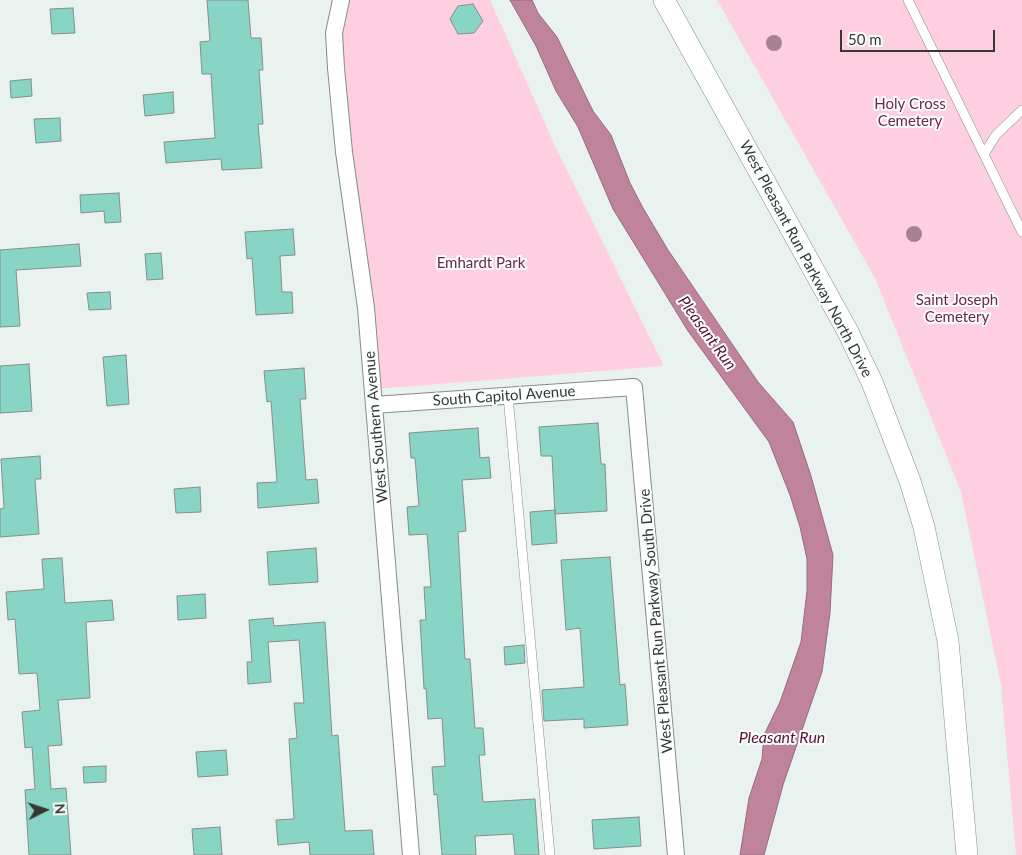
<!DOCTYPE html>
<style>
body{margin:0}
#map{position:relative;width:1022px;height:855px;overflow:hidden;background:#eaf2f0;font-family:Lato,sans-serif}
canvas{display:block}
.north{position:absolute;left:20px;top:785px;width:50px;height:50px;-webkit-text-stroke:4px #fafffe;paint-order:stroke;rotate:86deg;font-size:14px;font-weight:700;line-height:20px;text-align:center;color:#353837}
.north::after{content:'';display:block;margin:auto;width:18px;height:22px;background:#353837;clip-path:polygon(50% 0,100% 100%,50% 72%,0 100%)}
.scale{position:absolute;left:840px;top:30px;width:155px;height:22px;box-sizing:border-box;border:2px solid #353837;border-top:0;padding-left:6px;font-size:15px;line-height:18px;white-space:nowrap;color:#353837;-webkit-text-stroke:4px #fafffe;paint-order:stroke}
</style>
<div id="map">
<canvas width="1022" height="855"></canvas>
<div class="north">N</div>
<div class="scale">50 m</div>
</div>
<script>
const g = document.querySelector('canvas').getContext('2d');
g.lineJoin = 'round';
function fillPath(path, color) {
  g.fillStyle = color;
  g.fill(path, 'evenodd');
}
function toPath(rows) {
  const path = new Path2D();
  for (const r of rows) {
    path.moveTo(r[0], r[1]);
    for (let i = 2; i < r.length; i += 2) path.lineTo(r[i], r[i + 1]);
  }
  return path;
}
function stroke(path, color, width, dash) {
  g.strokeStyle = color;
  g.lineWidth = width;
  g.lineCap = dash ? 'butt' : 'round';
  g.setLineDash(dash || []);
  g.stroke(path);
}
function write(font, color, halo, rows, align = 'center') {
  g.font = font + ' Lato,sans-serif';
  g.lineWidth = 4;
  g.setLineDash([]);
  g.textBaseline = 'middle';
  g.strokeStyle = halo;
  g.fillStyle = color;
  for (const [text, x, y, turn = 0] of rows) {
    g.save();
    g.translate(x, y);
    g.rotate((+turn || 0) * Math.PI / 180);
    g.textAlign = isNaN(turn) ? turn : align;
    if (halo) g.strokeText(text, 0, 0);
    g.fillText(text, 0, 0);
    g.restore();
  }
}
const green = toPath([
 [342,0,490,0,556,148,664,366,377,389,338,50],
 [717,0,1022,0,1022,855,1016,855,1001,685,961,492,875,278]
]);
const water = toPath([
 [510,0,532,0,538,13,557,37,593,111,611,135,630,183,643,208,668,250,758,382,793,422,811,476,833,555,830,613,822,672,783,785,764,855,740,855,749,798,762,759,764,735,780,702,801,642,807,591,807,559,800,527,790,495,769,442,688,331,613,209,578,127,556,91,536,46,510,0]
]);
const building = toPath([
 [207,0,248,0,251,38,261,38,263,70,259,70,263,124,258,124,262,168,222,170,221,159,166,163,164,142,215,138,211,74,202,74,200,42,210,41,207,0],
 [473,4,483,21,474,33,458,34,450,19,458,6,473,4],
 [73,8,75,33,52,34,50,9,73,8],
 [31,79,32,96,11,98,10,81,31,79],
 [173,92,174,113,145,116,143,95,173,92],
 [60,118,61,141,36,143,34,119,60,118],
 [119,193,121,222,105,223,104,211,81,213,80,195,119,193],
 [293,229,295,255,280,256,282,292,292,292,293,313,256,315,252,258,247,259,245,232,293,229],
 [79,244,81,266,16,270,20,326,0,327,0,250,79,244],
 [161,253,163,279,147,280,145,254,161,253],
 [110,292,111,309,89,310,87,293,110,292],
 [126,355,129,404,107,406,103,357,126,355],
 [29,364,32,411,0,413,0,366,29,364],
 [304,368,306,399,300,399,306,480,317,479,319,503,258,508,257,483,277,482,271,401,267,402,264,371,304,368],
 [598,423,601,464,605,464,607,511,555,514,552,456,541,456,539,427,598,423],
 [478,428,480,458,489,457,491,478,462,480,466,531,458,532,465,659,470,659,475,728,483,728,485,755,479,755,483,802,535,799,539,855,515,855,513,834,475,836,476,855,442,855,437,794,434,795,432,767,445,766,442,718,428,719,426,688,424,689,420,620,426,620,424,587,431,587,427,534,409,535,407,507,419,506,415,458,411,458,409,433,478,428],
 [40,456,41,479,35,479,39,534,0,537,0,509,4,508,1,459,40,456],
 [200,487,201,512,176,513,174,489,200,487],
 [555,510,557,543,532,545,530,512,555,510],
 [316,548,318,582,269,585,267,552,316,548],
 [610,557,620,685,625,684,628,725,584,728,584,719,544,721,542,690,584,687,580,628,566,630,561,560,610,557],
 [62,558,65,603,112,600,114,620,86,622,90,698,58,700,62,745,48,746,51,789,66,788,71,855,29,855,25,790,35,789,32,747,25,748,22,712,40,710,37,673,19,674,15,619,8,620,6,592,44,589,42,559,62,558],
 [205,594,206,618,178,620,177,596,205,594],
 [273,618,274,626,325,622,332,736,338,735,345,831,372,830,374,855,310,855,309,842,278,845,276,820,294,819,289,739,297,738,294,703,304,703,299,640,268,642,271,682,248,684,247,662,252,662,249,620,273,618],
 [524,645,525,663,505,665,504,647,524,645],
 [226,750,228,775,198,777,196,752,226,750],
 [106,766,106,782,84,783,83,767,106,766],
 [639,817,641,846,594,849,592,820,639,817],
 [220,827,222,855,194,855,192,829,220,827]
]);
const service = toPath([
 [908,0,1022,232],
 [984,154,996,135,1022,110],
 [508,396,550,855]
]);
const minor = toPath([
 [341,0,334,33,336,68,344,152,366,308,411,855],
 [374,405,634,387,676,855]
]);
const tertiary = toPath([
 [664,0,847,330,872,382,910,481,924,527,948,641,967,855]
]);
const trees = [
 [774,43],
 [914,234]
];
const parkNames = [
 ["Holy Cross",910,104],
 ["Cemetery",910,121],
 ["Emhardt Park",481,263],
 ["Saint Joseph",957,300],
 ["Cemetery",957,317]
];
const streetNames = [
 ["West Pleasant Run Parkway North Drive",806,259,62],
 ["South Capitol Avenue",504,396,-4],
 ["West Southern Avenue",376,427,-95],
 ["West Pleasant Run Parkway South Drive",656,621,-95]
];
const waterNames = [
 ["Pleasant Run",707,333,54],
 ["Pleasant Run",782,738]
];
fillPath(green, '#fdcfe0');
fillPath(water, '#bf839b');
stroke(water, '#966c7d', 1);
fillPath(building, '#88d5c5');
stroke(building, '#868e8c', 1);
stroke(service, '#848c8a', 10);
stroke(minor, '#848c8a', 18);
stroke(tertiary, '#848c8a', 22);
stroke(service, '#fff', 9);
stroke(minor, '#fff', 16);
stroke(tertiary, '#fff', 21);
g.fillStyle = '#a68194';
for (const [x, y] of trees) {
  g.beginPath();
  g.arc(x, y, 8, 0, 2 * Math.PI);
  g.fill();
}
write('15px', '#6e2548', '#fafffe', parkNames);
write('15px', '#353837', '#fafffe', streetNames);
write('italic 16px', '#5a1136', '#fafffe', waterNames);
</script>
